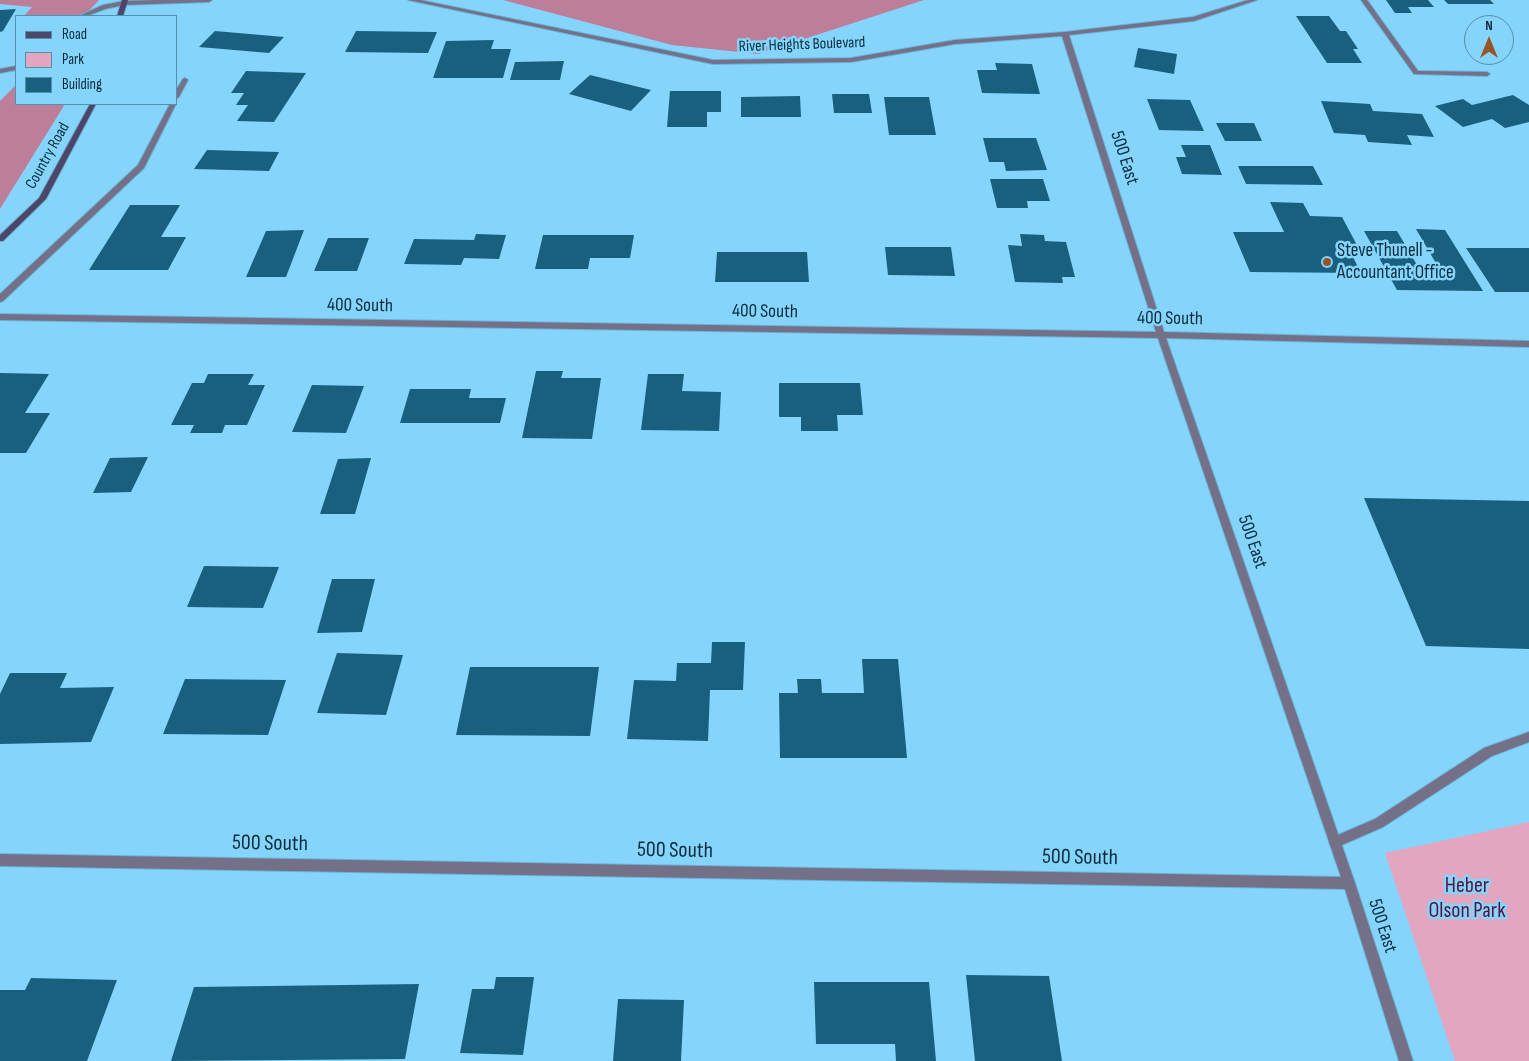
<!DOCTYPE html>
<style>
body{margin:0}
#map{position:relative;width:1529px;height:1061px;overflow:hidden;background:#85d4fc;font-family:"Sofia Sans Condensed",sans-serif}
canvas{display:block}
.legend{position:absolute;left:15px;top:15px;width:162px;height:90px;box-sizing:border-box;background:#85d4fc;border:1px solid #5390ae;margin:0;padding:6px 9px;list-style:none;font-size:15px;color:#082b3a}
.legend li{display:flex;align-items:center;gap:10px;height:25px}
.legend b{width:25px;border:1px solid #5390ae}
.north{position:absolute;left:1464px;top:15px;width:50px;height:50px;box-sizing:border-box;background:#85d4fc;border:1px solid #5390ae;border-radius:50%;rotate:0deg;font-size:14px;font-weight:700;line-height:20px;text-align:center;color:#082b3a}
.north::after{content:'';display:block;margin:auto;width:18px;height:22px;background:#985326;clip-path:polygon(50% 0,100% 100%,50% 72%,0 100%)}
</style>
<div id="map">
<canvas width="1529" height="1061"></canvas>
<ul class="legend">
<li><b style="height:6px;background:#4c4669"></b>Road</li>
<li><b style="height:14px;background:#e3a6c0"></b>Park</li>
<li><b style="height:14px;background:#19607f"></b>Building</li>
</ul>
<div class="north">N</div>
</div>
<script>
const g = document.querySelector('canvas').getContext('2d');
g.lineJoin = 'round';
function fillPath(path, color) {
  g.fillStyle = color;
  g.fill(path, 'evenodd');
}
function toPath(rows) {
  const path = new Path2D();
  for (const r of rows) {
    path.moveTo(r[0], r[1]);
    for (let i = 2; i < r.length; i += 2) path.lineTo(r[i], r[i + 1]);
  }
  return path;
}
function stroke(path, color, width, dash) {
  g.strokeStyle = color;
  g.lineWidth = width;
  g.lineCap = dash ? 'butt' : 'round';
  g.setLineDash(dash || []);
  g.stroke(path);
}
function write(font, color, halo, rows, align = 'center') {
  g.font = font + ' "Sofia Sans Condensed",sans-serif';
  g.lineWidth = 5;
  g.setLineDash([]);
  g.textBaseline = 'middle';
  g.strokeStyle = halo;
  g.fillStyle = color;
  for (const [text, x, y, turn = 0] of rows) {
    g.save();
    g.translate(x, y);
    g.rotate((+turn || 0) * Math.PI / 180);
    g.textAlign = isNaN(turn) ? turn : align;
    if (halo) g.strokeText(text, 0, 0);
    g.fillText(text, 0, 0);
    g.restore();
  }
}
const green = toPath([
 [1529,822,1529,1061,1455,1061,1385,853]
]);
const forest = toPath([
 [0,0,99,0,84,16,24,16,32,7,0,4],
 [503,0,924,0,758,54,672,45],
 [16,85,16,104,65,104,0,209,0,101]
]);
const building = toPath([
 [1386,0,1428,0,1434,7,1408,7,1412,13,1395,13],
 [1444,0,1490,0,1494,4,1448,4],
 [16,9,3,31,0,32,0,10],
 [1296,16,1329,16,1340,31,1346,31,1358,49,1353,49,1362,63,1327,63],
 [215,31,284,37,269,53,199,47],
 [356,31,437,32,428,53,345,52],
 [494,40,491,49,511,49,503,78,433,78,446,41],
 [1138,48,1177,54,1174,74,1134,67],
 [564,61,560,80,510,80,515,62],
 [995,63,1032,64,1040,94,982,93,977,70,997,70],
 [246,71,306,73,274,122,237,121,248,105,236,105,244,93,231,93],
 [590,75,651,90,631,111,569,94],
 [670,91,721,91,721,112,707,112,707,127,667,127],
 [832,94,869,94,872,113,834,113],
 [1513,95,1529,105,1529,122,1505,128,1492,119,1463,127,1435,106,1463,99,1472,105],
 [800,96,801,117,741,117,741,97],
 [884,97,929,97,936,135,889,135],
 [1147,99,1190,100,1204,131,1159,130],
 [1321,101,1370,104,1373,111,1422,114,1434,137,1407,135,1412,145,1368,142,1365,135,1334,133],
 [1216,123,1254,123,1262,141,1225,141],
 [983,138,1036,138,1047,170,1006,171,1004,162,989,162],
 [1181,145,1210,145,1222,175,1182,174,1176,157,1186,157],
 [207,150,279,152,269,171,194,169],
 [1238,166,1313,166,1323,185,1246,184],
 [990,179,1043,179,1050,201,1027,201,1028,208,997,208],
 [1270,202,1303,203,1310,216,1342,217,1358,247,1348,247,1361,273,1250,272,1233,232,1284,232],
 [130,205,180,205,161,237,186,237,168,270,89,270],
 [1416,229,1445,230,1483,291,1397,290,1364,231,1397,231,1417,265,1437,265],
 [304,230,286,277,246,277,266,231],
 [476,234,506,235,499,259,464,258,461,265,404,264,414,239,474,240],
 [1020,234,1044,235,1045,241,1066,242,1075,277,1062,277,1063,283,1015,282,1008,245,1022,246],
 [543,235,634,235,630,258,590,258,588,269,535,269],
 [328,238,369,238,357,271,314,271],
 [885,247,951,247,955,276,888,275],
 [1466,248,1529,248,1529,292,1495,292],
 [717,252,807,252,809,282,715,282],
 [536,371,563,371,561,378,601,378,592,439,522,438],
 [0,373,49,374,25,413,50,413,26,453,0,453],
 [208,374,254,374,248,385,265,385,247,425,225,425,222,433,190,433,194,425,171,425,192,383,204,383],
 [648,374,684,374,682,391,721,392,719,431,641,430],
 [779,383,860,383,863,415,837,415,838,431,801,431,801,417,779,417],
 [312,385,364,386,346,433,292,432],
 [410,389,471,389,469,398,506,398,500,423,400,423],
 [148,457,131,492,93,493,110,458],
 [371,458,355,514,320,514,338,459],
 [1364,498,1529,501,1529,649,1426,646],
 [204,566,279,567,263,608,187,607],
 [332,579,375,579,362,632,317,633],
 [712,642,745,642,743,690,710,690,708,741,627,739,634,680,676,681,677,663,711,663],
 [337,653,403,655,386,715,317,713],
 [862,659,898,659,907,758,780,758,779,693,798,693,797,679,821,679,822,693,864,693],
 [470,667,599,667,590,736,456,735],
 [10,673,67,673,60,688,114,687,91,742,0,744,0,694],
 [185,679,286,680,268,735,163,734],
 [966,975,1049,976,1062,1061,975,1061],
 [496,977,534,977,523,1055,460,1053,472,989,494,989],
 [31,978,117,980,87,1061,0,1061,0,990,25,990],
 [814,982,929,982,936,1061,896,1061,895,1044,816,1044],
 [419,984,405,1059,171,1061,194,987],
 [618,999,684,1000,681,1061,613,1061]
]);
const lane = toPath([
 [185,78,188,80,179,97,176,99,176,90,183,79,185,78],
 [170,104,176,104,144,168,3,301,0,302,0,294,138,165,170,104],
 [1529,732,1529,742,1492,756,1383,827,1335,848,1331,846,1329,842,1331,838,1375,819,1484,748,1529,732]
]);
const street = toPath([
 [157,0,212,0,209,2,124,5,105,9,87,16,79,16,103,5,124,1,157,0],
 [408,0,420,0,713,60,851,58,955,40,1065,32,1193,17,1248,0,1257,0,1194,21,1069,35,1164,332,1529,341,1529,347,1166,338,1355,883,1413,1061,1399,1061,1345,889,0,866,0,854,1341,877,1158,338,0,320,0,314,1156,332,1062,36,955,44,851,62,713,64,408,0],
 [1361,0,1367,0,1418,71,1487,72,1490,74,1487,76,1414,74,1361,0],
 [16,66,16,70,0,73,0,69,16,66]
]);
const secondary = toPath([
 [122,0,128,0,123,16,117,16,122,0],
 [90,104,96,104,46,199,3,241,0,241,0,235,39,198,90,104]
]);
const markers = [
 [1327,262,5,"#985326"]
];
const farStreetnames = [
 ["River Heights Boulevard",802,45,-2],
 ["Country Road",48,156,-61]
];
const streetNames = [
 ["500 East",1124,158,72],
 ["400 South",360,306,1],
 ["400 South",765,312,1],
 ["400 South",1170,319,1],
 ["500 East",1252,542,71],
 ["500 East",1382,926,72]
];
const poiNames = [
 ["Steve Thunell -",1337,251],
 ["Accountant Office",1337,273]
];
const nearStreetnames = [
 ["500 South",270,844,1],
 ["500 South",675,851,1],
 ["500 South",1080,858,1]
];
const nearParknames = [
 ["Heber",1467,886],
 ["Olson Park",1467,911]
];
fillPath(green, '#e3a6c0');
fillPath(forest, '#bc7e99');
fillPath(building, '#19607f');
stroke(lane, '#6cb2d5', 2);
stroke(street, '#6cb2d5', 2);
stroke(secondary, '#6cb2d5', 2);
fillPath(lane, '#737088');
fillPath(street, '#737088');
fillPath(secondary, '#4c4669');
for (const [x, y, r, color] of markers) {
  const dot = new Path2D();
  dot.arc(x, y, r, 0, 2 * Math.PI);
  g.fillStyle = color;
  g.fill(dot);
  stroke(dot, '#85d4fc', 2);
}
write('16px', '#082b3a', '#85d4fc', farStreetnames);
write('19px', '#082b3a', '#85d4fc', streetNames);
write('19px', '#082b3a', '#85d4fc', poiNames, 'left');
write('22px', '#082b3a', '#85d4fc', nearStreetnames);
write('22px', '#5b113a', '#85d4fc', nearParknames);
</script>
